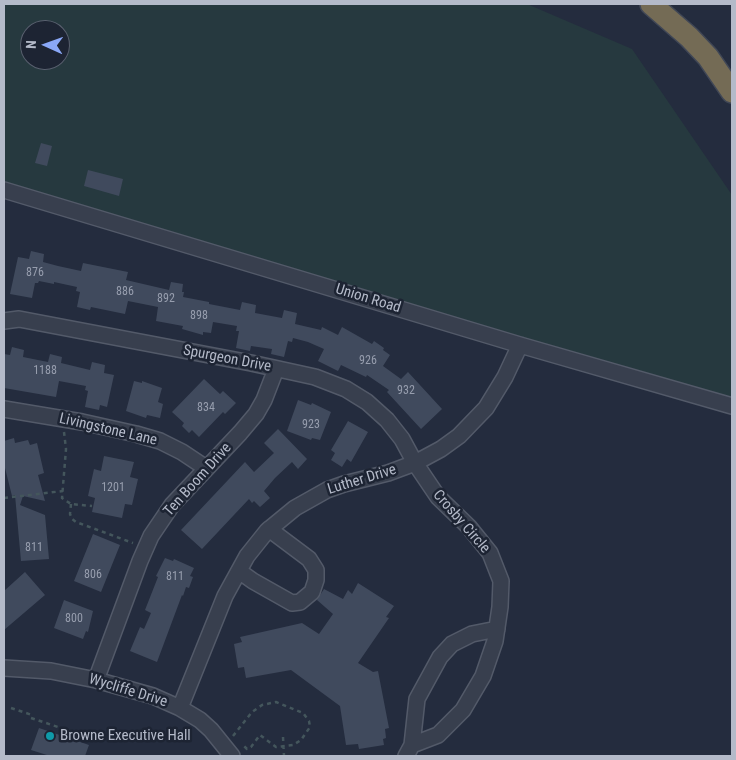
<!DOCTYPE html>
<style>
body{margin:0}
#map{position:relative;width:736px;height:760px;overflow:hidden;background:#242c3e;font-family:"Roboto Condensed",sans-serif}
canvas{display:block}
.frame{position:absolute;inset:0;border:5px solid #b4bac9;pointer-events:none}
.north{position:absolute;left:20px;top:20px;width:50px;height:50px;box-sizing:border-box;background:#1d2433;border:1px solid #59606f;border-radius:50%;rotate:272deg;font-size:14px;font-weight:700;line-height:20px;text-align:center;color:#b4bac9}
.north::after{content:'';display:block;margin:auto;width:18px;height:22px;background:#8aa8f8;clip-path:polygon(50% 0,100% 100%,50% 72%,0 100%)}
</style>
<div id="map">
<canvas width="736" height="760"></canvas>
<div class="frame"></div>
<div class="north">N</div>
</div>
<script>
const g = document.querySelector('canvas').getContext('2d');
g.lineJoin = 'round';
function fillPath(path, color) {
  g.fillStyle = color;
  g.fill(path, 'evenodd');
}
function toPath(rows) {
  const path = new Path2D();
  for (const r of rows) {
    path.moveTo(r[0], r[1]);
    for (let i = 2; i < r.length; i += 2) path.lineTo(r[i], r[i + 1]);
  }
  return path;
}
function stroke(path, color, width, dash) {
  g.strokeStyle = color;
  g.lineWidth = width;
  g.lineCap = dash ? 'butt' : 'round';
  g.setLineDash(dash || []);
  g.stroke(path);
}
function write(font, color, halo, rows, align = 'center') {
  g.font = font + ' "Roboto Condensed",sans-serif';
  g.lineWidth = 5;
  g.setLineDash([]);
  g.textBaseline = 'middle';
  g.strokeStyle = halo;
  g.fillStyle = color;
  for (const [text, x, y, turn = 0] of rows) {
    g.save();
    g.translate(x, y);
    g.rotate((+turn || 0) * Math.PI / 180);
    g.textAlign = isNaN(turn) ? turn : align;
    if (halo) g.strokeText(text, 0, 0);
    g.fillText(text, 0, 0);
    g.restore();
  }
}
const green = toPath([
 [4,4,527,4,632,49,732,195,732,406,4,190],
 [30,30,60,30,60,60,30,60]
]);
const building = toPath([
 [41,143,52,146,47,166,35,163],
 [88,170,123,179,119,196,84,186],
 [31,251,44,254,43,262,58,266,81,271,83,263,128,272,126,280,169,290,171,282,183,284,182,292,184,292,183,297,209,302,209,304,240,310,242,302,256,305,255,313,282,318,284,310,297,313,295,324,321,330,322,327,338,335,342,327,372,344,374,341,384,348,383,350,390,355,383,366,401,379,408,372,442,409,421,429,387,392,389,390,367,375,366,377,341,365,338,371,318,361,324,349,308,342,293,338,292,342,288,341,284,357,271,354,272,349,251,346,250,351,236,348,239,331,236,331,237,326,213,322,211,333,203,332,203,335,182,329,183,326,156,321,158,307,128,301,125,314,91,307,90,310,77,307,80,292,76,291,77,287,54,282,54,284,39,281,38,283,35,283,32,298,10,294,18,257,29,259],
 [12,347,24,350,23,357,48,362,50,354,62,357,61,363,90,370,92,362,105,365,104,373,114,375,107,407,100,405,99,410,85,407,88,391,85,390,86,386,59,381,56,397,4,388,4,354,10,355],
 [204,379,220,394,223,391,236,403,225,414,223,412,199,437,192,430,189,433,182,426,184,423,172,412],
 [134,381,142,383,142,381,162,388,158,402,163,404,160,418,147,415,146,418,126,411],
 [298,400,311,405,312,403,331,412,320,440,312,438,311,440,287,431],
 [348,421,368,432,351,462,347,459,342,467,331,460,335,453,331,450],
 [278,429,307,459,298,469,292,462,275,478,264,491,270,498,260,507,254,501,252,503,249,499,202,549,181,530,245,462,254,472,274,453,264,443],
 [14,438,15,443,28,440,30,445,37,443,44,473,38,475,45,501,23,496,20,505,45,515,49,559,21,561,15,495,12,496,4,464,4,441],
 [104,456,134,462,130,477,138,479,132,505,125,504,122,518,92,512,95,498,88,496,94,469,101,471],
 [93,534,120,545,101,592,74,581],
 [165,558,173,561,174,559,194,568,190,576,193,577,189,588,186,587,183,596,182,595,157,662,130,651,140,627,144,629,151,613,145,610,158,577,156,576],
 [25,572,45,595,4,630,4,591],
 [358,583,394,606,386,617,389,618,358,663,373,672,378,671,389,728,385,729,386,738,383,739,384,745,359,749,358,744,346,745,340,706,291,670,246,678,244,667,238,668,234,644,242,642,240,637,302,623,319,634,333,614,317,600,324,589,343,599,348,590,352,594],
 [64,600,93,611,88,632,86,631,83,639,54,628],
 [39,728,89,745,85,756,50,756,31,750]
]);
const path = toPath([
 [64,432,66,449,62,498,71,504,92,506],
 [4,498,63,491],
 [71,504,70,514,72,519,76,522,133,543],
 [11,708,32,715],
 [31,718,70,731],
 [233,736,252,712,262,705,276,702,303,713,309,721,310,727,301,740,293,745,276,747,260,735,251,747,247,749,244,746],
 [283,737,284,756]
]);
const minor = toPath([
 [4,190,520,345,732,406],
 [4,321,19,319,251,363,315,377,346,389,367,402,387,420,402,439,415,463,438,497,469,527,490,553,501,581,500,607,495,641,483,676,463,710,438,735,412,745,406,756],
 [4,409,82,422,136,434,160,441,182,452,206,468],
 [239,571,253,581,292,603,300,602,312,592,316,580,316,570,309,559,269,529],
 [4,668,51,671,96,680,153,696,180,708,200,720,211,730,232,756],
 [96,680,140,561,151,536,172,505,240,433,256,414,264,400,276,369],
 [180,708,225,596,247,556,267,531,295,508,327,490,344,484,388,473,415,463,441,449,459,436,486,408,505,377,520,345],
 [412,745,417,699,440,657,452,644,472,634,497,629]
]);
const highway = toPath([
 [651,4,689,37,708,57,732,92]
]);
const markers = [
 [50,736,5,"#0f9aa8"]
];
const numberNames = [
 ["876",35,273],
 ["886",125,292],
 ["892",166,299],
 ["898",199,316],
 ["926",368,361],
 ["1188",45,371],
 ["932",406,391],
 ["834",206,408],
 ["923",311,425],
 ["1201",113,488],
 ["811",34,548],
 ["806",93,575],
 ["811",175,577],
 ["800",74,619]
];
const streetNames = [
 ["Union Road",368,299,17],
 ["Spurgeon Drive",227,359,11],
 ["Livingstone Lane",108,430,13],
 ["Ten Boom Drive",198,480,-48],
 ["Luther Drive",362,480,-17],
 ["Crosby Circle",461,522,49],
 ["Wycliffe Drive",128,691,17]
];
const poiNames = [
 ["Browne Executive Hall",60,736]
];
fillPath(green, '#26393f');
fillPath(building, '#404a5d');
stroke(minor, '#535a69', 18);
stroke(highway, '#404756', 24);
stroke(path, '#44565c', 2.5, [4, 4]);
stroke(minor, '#383f4e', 15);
stroke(highway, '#746b55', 21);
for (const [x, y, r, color] of markers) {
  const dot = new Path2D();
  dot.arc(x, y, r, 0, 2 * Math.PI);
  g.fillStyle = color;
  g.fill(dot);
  stroke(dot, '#1d2433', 2);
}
write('12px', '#979eae', null, numberNames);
write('15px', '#b4bac9', '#1d2433', streetNames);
write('15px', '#b4bac9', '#1d2433', poiNames, 'left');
</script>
